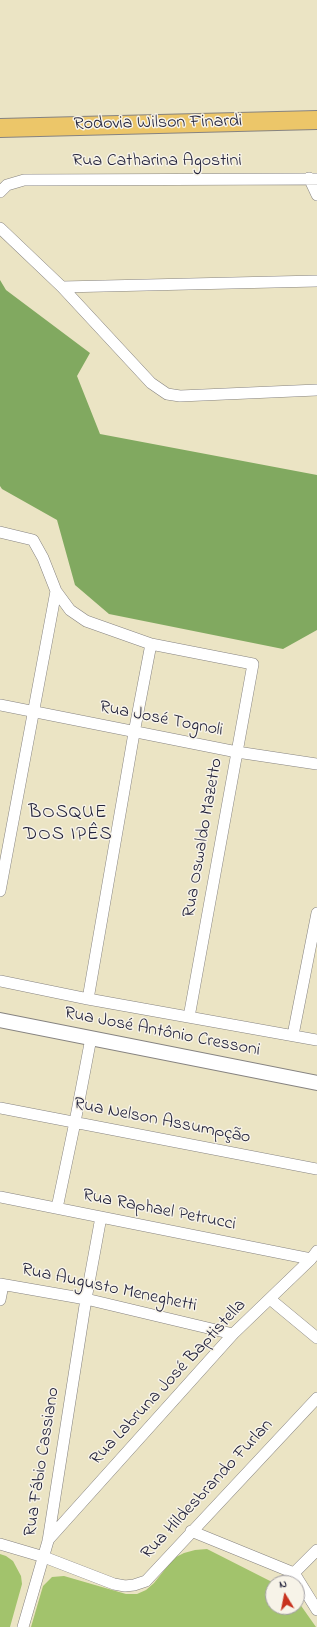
<!DOCTYPE html>
<meta charset="utf-8">
<style>
body{margin:0}
#map{position:relative;width:317px;height:1627px;overflow:hidden;background:#ebe4c4;font-family:"Indie Flower",sans-serif}
canvas{display:block}
.north{position:absolute;left:265px;top:1575px;width:40px;height:40px;box-sizing:border-box;background:#f7f3e8;border:1px solid #a29fa3;border-radius:50%;rotate:350deg;font-size:11px;font-weight:700;line-height:16px;text-align:center;color:#22223b}
.north::after{content:'';display:block;margin:auto;width:14px;height:18px;background:#c8321e;clip-path:polygon(50% 0,100% 100%,50% 72%,0 100%)}
</style>
<div id="map">
<canvas width="317" height="1627"></canvas>
<div class="north">N</div>
</div>
<script>
const g = document.querySelector('canvas').getContext('2d');
g.lineJoin = 'round';
function fillPath(path, color) {
  g.fillStyle = color;
  g.fill(path, 'evenodd');
}
function toPath(rows) {
  const path = new Path2D();
  for (const r of rows) {
    path.moveTo(r[0], r[1]);
    for (let i = 2; i < r.length; i += 2) path.lineTo(r[i], r[i + 1]);
  }
  return path;
}
function stroke(path, color, width, dash) {
  g.strokeStyle = color;
  g.lineWidth = width;
  g.lineCap = dash ? 'butt' : 'round';
  g.setLineDash(dash || []);
  g.stroke(path);
}
function write(font, color, halo, rows, align = 'center') {
  g.font = font + ' "Indie Flower",sans-serif';
  g.lineWidth = 3;
  g.setLineDash([]);
  g.textBaseline = 'middle';
  g.strokeStyle = halo;
  g.fillStyle = color;
  for (const [text, x, y, turn = 0] of rows) {
    g.save();
    g.translate(x, y);
    g.rotate((+turn || 0) * Math.PI / 180);
    g.textAlign = isNaN(turn) ? turn : align;
    if (halo) g.strokeText(text, 0, 0);
    g.fillText(text, 0, 0);
    g.restore();
  }
}
const green = toPath([
 [207,1549,274,1583,273,1607,297,1607,297,1600,316,1627,31,1627,43,1586,52,1577,64,1576,126,1594,137,1594,146,1590,154,1583,174,1558,184,1553,195,1550],
 [0,1554,6,1556,13,1561,21,1576,22,1584,10,1627,0,1627]
]);
const forest = toPath([
 [0,280,6,290,90,353,77,376,100,434,317,475,317,630,283,649,109,614,75,585,57,520,2,489,0,486]
]);
const minor = toPath([
 [309,178,317,195],
 [0,192,7,185,24,180,317,179],
 [0,228,62,287,151,383,167,394,180,396,317,390],
 [62,287,317,281],
 [0,532,33,540,43,558,56,591,70,610,86,621,151,644,253,664,189,1017],
 [0,705,237,752,317,764],
 [0,891,56,591],
 [0,981,88,999,317,1040],
 [88,999,134,733,151,644],
 [293,1035,317,913],
 [0,1108,317,1169],
 [0,1197,311,1259],
 [57,1208,75,1122,91,1038],
 [0,1284,86,1299,233,1334],
 [270,1299,317,1338],
 [0,1300,3,1285],
 [191,1531,294,1573,317,1610],
 [48,1540,233,1334,311,1259,317,1251],
 [0,1544,44,1557,114,1584,125,1586,134,1585,146,1581,317,1398],
 [294,1573,317,1550],
 [23,1627,48,1541,86,1299,101,1217]
]);
const tertiary = toPath([
 [0,1020,317,1083]
]);
const primary = toPath([
 [0,128,317,120]
]);
const streetNames = [
 ["Rodovia Wilson Finardi",158,124,-1],
 ["Rua Catharina Agostini",157,162],
 ["Rua José Tognoli",161,720,11],
 ["Rua Oswaldo Mazetto",204,838,-80],
 ["Rua José Antônio Cressoni",162,1033,11],
 ["Rua Nelson Assumpção",162,1122,11],
 ["Rua Raphael Petrucci",159,1211,11],
 ["Rua Augusto Meneghetti",109,1289,12],
 ["Rua Labruna José Baptistella",169,1383,-47],
 ["Rua Fábio Cassiano",43,1462,-81],
 ["Rua Hildesbrando Furlan",208,1490,-47]
];
const neighbourhoodNames = [
 ["BOSQUE",68,814],
 ["DOS IPÊS",68,836]
];
fillPath(green, '#a2c36c');
fillPath(forest, '#81a960');
stroke(minor, '#868380', 12);
stroke(tertiary, '#868380', 16);
stroke(primary, '#868380', 20);
stroke(minor, '#fff', 11);
stroke(tertiary, '#fff', 14);
stroke(primary, '#ecc669', 18);
write('18px', '#22223b', '#f7f3e8', streetNames);
g.letterSpacing = '1px';
write('19px', '#22223b', '#f7f3e8', neighbourhoodNames);
g.letterSpacing = '0px';
</script>
